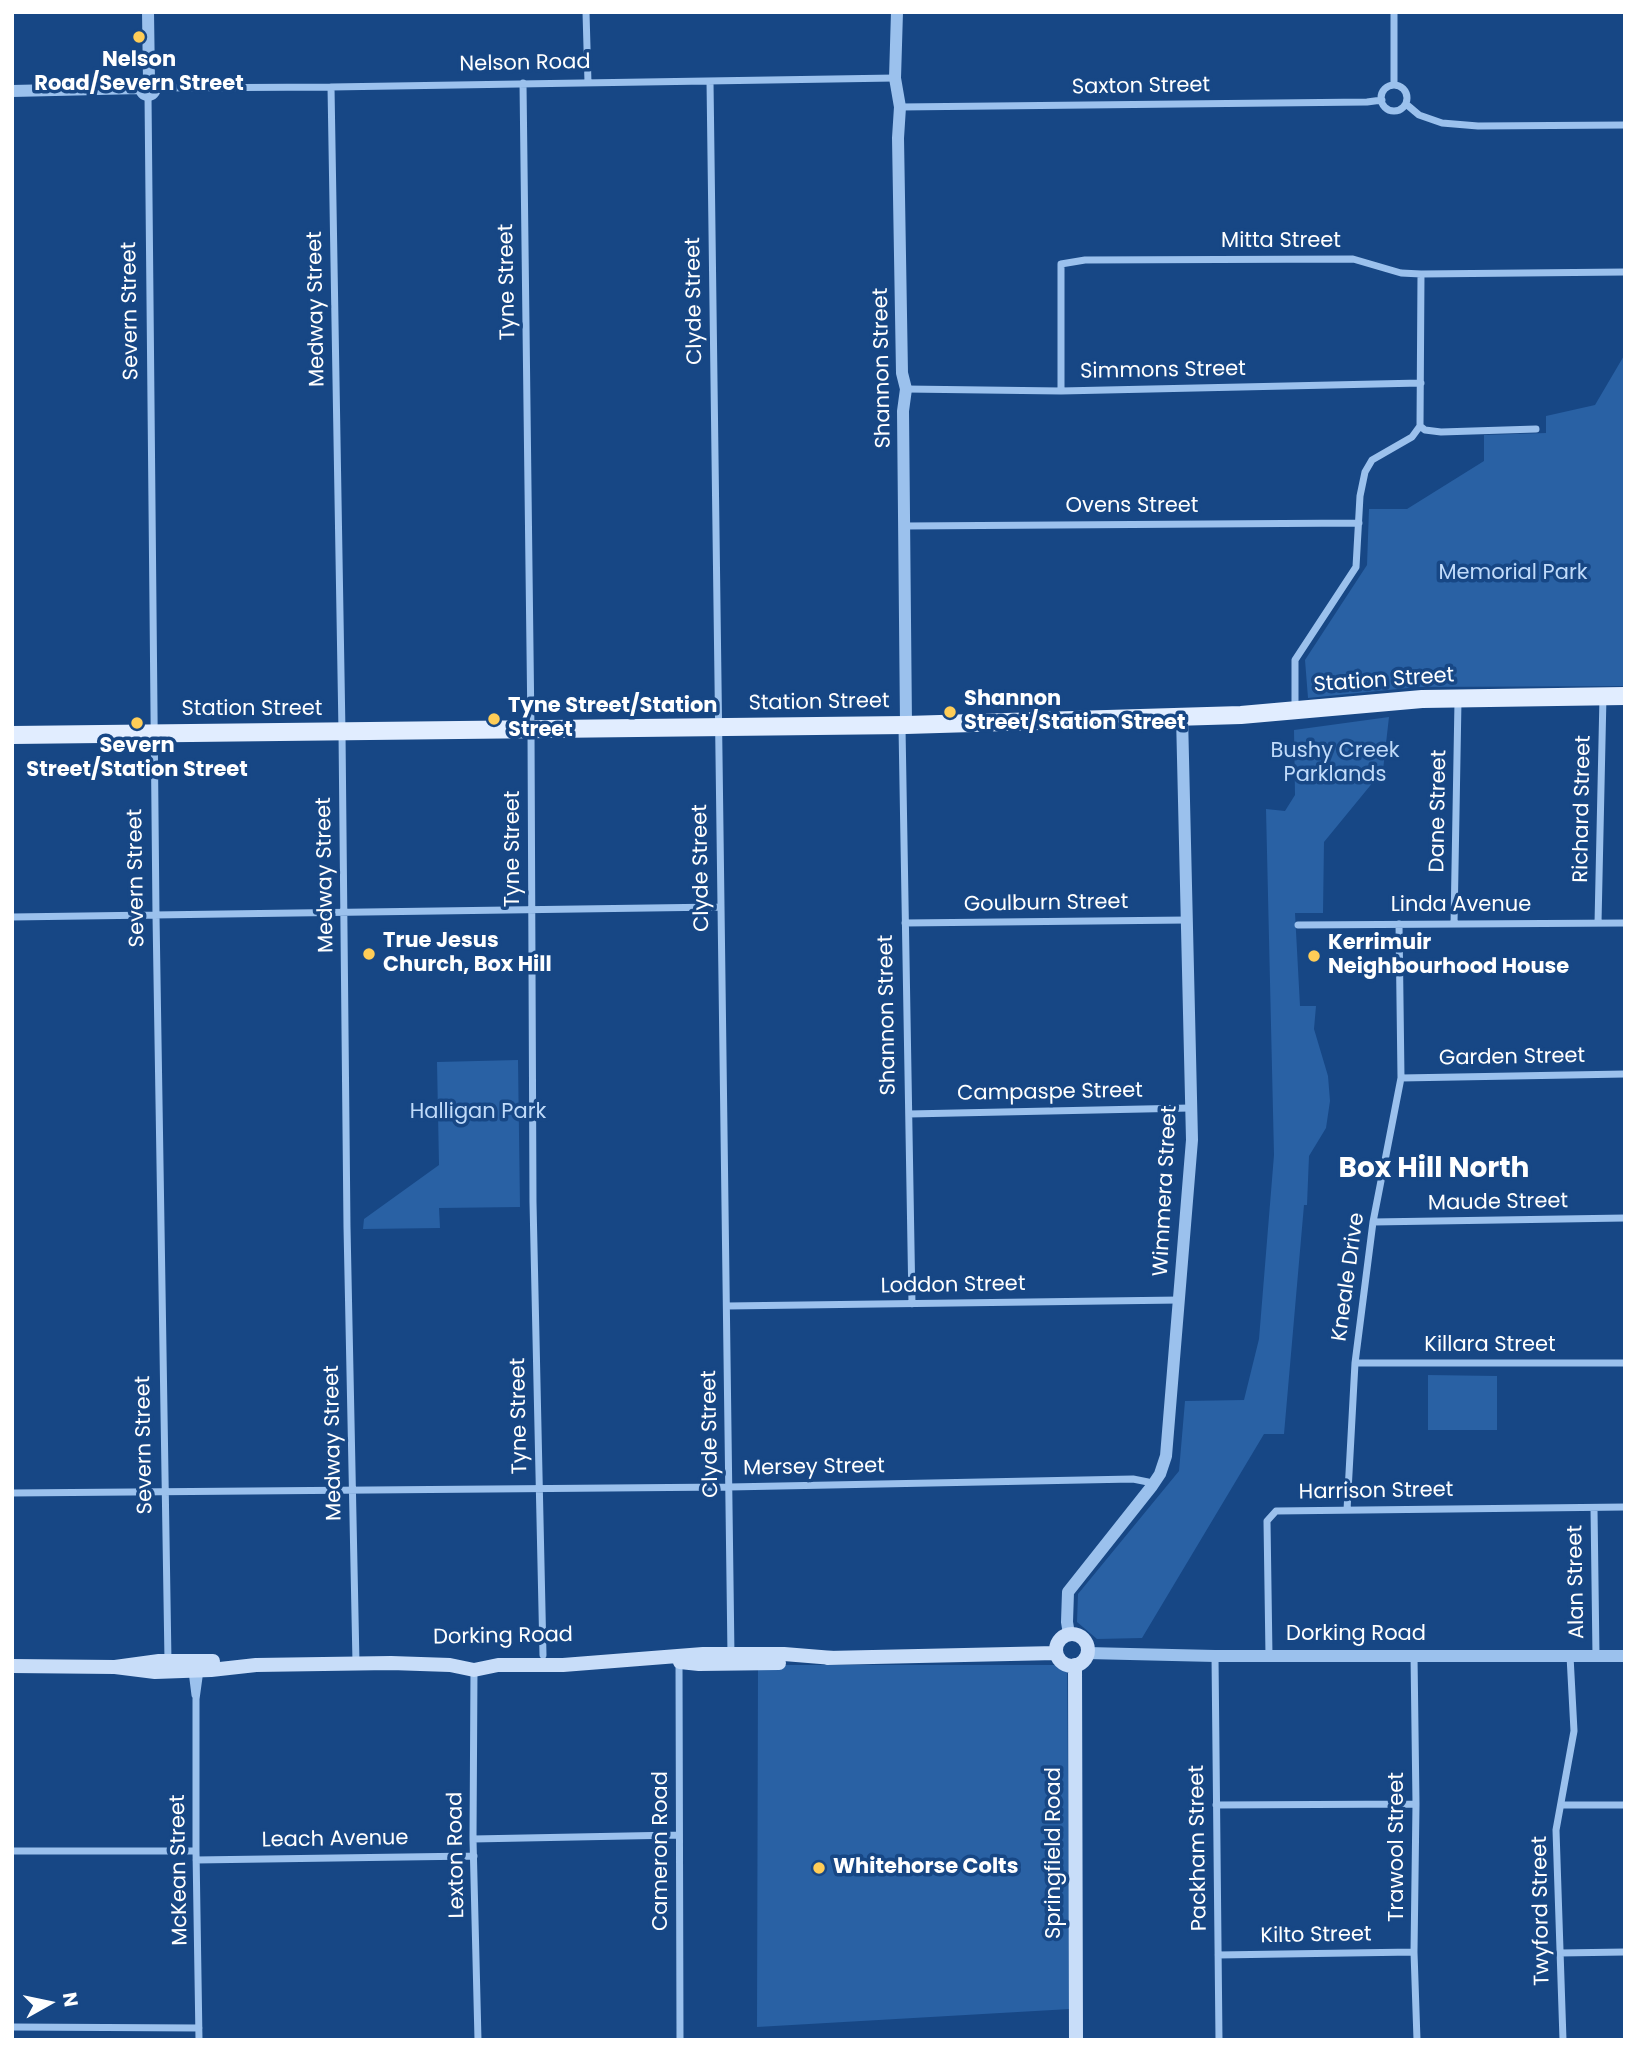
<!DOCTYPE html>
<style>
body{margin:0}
#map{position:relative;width:1637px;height:2052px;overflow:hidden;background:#174785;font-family:Poppins,sans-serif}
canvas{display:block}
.frame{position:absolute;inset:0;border:14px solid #fff;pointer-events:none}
.north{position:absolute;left:14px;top:1968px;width:70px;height:70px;-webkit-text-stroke:5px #174785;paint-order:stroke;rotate:81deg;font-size:19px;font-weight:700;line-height:28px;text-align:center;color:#fff}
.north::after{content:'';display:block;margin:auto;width:24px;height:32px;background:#fff;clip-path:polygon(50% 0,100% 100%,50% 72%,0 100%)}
</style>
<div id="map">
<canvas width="1637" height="2052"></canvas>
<div class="frame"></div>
<div class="north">N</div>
</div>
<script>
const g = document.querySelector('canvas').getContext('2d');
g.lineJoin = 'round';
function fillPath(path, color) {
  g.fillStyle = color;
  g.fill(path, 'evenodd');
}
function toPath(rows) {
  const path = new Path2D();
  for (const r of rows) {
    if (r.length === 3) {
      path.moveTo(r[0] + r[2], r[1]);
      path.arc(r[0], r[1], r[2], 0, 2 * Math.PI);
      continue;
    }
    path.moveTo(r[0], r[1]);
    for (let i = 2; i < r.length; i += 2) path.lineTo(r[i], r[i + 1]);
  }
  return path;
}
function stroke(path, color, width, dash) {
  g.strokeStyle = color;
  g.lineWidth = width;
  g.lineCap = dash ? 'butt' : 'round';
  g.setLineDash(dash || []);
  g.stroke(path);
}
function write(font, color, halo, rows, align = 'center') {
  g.font = font + ' Poppins,sans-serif';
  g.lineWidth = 7;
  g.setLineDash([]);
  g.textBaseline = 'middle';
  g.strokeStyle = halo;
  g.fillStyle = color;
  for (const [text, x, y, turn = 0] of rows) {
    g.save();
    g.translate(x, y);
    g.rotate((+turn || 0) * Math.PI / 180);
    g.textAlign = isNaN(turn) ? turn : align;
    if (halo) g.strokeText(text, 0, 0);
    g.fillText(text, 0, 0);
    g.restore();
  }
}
const green = toPath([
 [1625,354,1625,686,1418,687,1308,698,1305,660,1367,565,1369,509,1407,509,1484,461,1484,435,1546,433,1546,416,1595,405],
 [1389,717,1383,770,1324,842,1323,913,1295,913,1300,1006,1316,1006,1314,1029,1328,1076,1330,1101,1326,1128,1309,1156,1307,1205,1304,1205,1284,1434,1264,1434,1142,1638,1097,1639,1077,1622,1078,1594,1179,1471,1185,1401,1244,1400,1259,1339,1274,1155,1266,809,1285,811,1295,795,1294,730],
 [518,1060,520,1207,439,1208,440,1228,363,1229,364,1219,439,1165,437,1062],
 [1428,1375,1497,1376,1497,1430,1428,1430],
 [758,1665,1067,1665,1070,2009,757,2027]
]);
const minor = toPath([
 [586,12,588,83],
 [710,81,731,1654],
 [523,83,531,730,533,1202,543,1655],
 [1394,85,1394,12],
 [1394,98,13],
 [331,87,342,732,347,1227,356,1663],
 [155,88,331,87,895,78],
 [148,95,156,915,168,1661],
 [1406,104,1419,115,1442,123,1478,126,1625,125],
 [900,107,1367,102,1382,100],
 [906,389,1061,391,1421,383],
 [1061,391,1061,264,1085,260,1353,259,1401,273,1421,274,1625,272],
 [1420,426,1425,430,1441,432,1536,429],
 [905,526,1359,523],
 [1295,710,1295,660,1356,567,1360,496,1365,472,1372,460,1412,437,1420,426,1421,274],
 [902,727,912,1304],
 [12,917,720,907],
 [905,923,1187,920],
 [1598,923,1603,696],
 [1454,924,1458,701],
 [1298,925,1625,923],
 [1401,1078,1625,1074],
 [909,1114,1190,1108],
 [1373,1222,1625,1218],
 [727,1306,1180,1300],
 [1355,1363,1625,1363],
 [12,1493,729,1487,1133,1479,1148,1482,1152,1486],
 [1594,1508,1596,1656],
 [1347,1510,1355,1363,1373,1222,1401,1078,1399,924],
 [1414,1655,1416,1804,1414,1952,1417,2040],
 [1215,1656,1219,2040],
 [1269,1656,1267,1521,1276,1511,1625,1507],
 [679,1662,680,2040],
 [474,1670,473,1839,478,2040],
 [192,1671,195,1695],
 [1216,1805,1416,1804],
 [1562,1805,1625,1805],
 [473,1839,678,1835],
 [12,1851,196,1851],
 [196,1860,474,1856],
 [1560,1953,1625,1952],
 [1218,1955,1414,1952],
 [12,2027,199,2028],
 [199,2040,196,1851,196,1699,200,1670],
 [1563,2040,1556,1830,1574,1731,1570,1656]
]);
const tertiary = toPath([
 [148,12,149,81],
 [897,12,895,78,900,107,898,138,902,373,906,389,903,411,906,725],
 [148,88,7],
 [12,91,141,88],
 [1069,1634,1067,1622,1068,1592,1152,1486,1160,1474,1166,1456,1192,1140,1182,716],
 [1087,1653,1215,1656,1625,1656]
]);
const secondary = toPath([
 [1072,1650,16],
 [827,1658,1056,1653],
 [680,1662,699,1664,779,1663],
 [1075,1665,1076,2040],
 [12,1666,115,1667,159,1661,213,1661],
 [115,1667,155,1672,211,1670,256,1665,391,1663,450,1665,474,1670,498,1665,563,1665,703,1654,784,1654,833,1658]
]);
const primary = toPath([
 [12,735,906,725,1241,715,1422,699,1625,696]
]);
const markers = [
 [139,37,7,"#ffcd57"],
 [950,712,7,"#ffcd57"],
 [494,719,7,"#ffcd57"],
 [137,723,7,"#ffcd57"],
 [369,954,7,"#ffcd57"],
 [1314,956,7,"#ffcd57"],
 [819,1868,7,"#ffcd57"]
];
const poiNames = [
 ["Nelson",139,61,"center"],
 ["Road/Severn Street",139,85,"center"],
 ["Shannon",964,700],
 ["Street/Station Street",964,724],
 ["Tyne Street/Station",508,707],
 ["Street",508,731],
 ["Severn",137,747,"center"],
 ["Street/Station Street",137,771,"center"],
 ["True Jesus",383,942],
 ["Church, Box Hill",383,966],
 ["Kerrimuir",1328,944],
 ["Neighbourhood House",1328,968],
 ["Whitehorse Colts",833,1868]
];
const streetNames = [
 ["Nelson Road",525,64,-1],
 ["Saxton Street",1141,87,-1],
 ["Mitta Street",1281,242],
 ["Tyne Street",508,282,-91],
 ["Clyde Street",695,301,-91],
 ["Medway Street",317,309,-91],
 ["Severn Street",131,311,-91],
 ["Shannon Street",883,368,-91],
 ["Simmons Street",1163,371,-1],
 ["Ovens Street",1132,507],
 ["Station Street",1384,681,-4],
 ["Station Street",819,703,-1],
 ["Station Street",252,710],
 ["Richard Street",1583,809,-89],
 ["Dane Street",1439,811,-89],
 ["Tyne Street",514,849,-90],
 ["Clyde Street",702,868,-91],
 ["Medway Street",326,875,-91],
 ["Severn Street",137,878,-91],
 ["Goulburn Street",1046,904,-1],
 ["Linda Avenue",1461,906],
 ["Shannon Street",888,1015,-91],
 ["Garden Street",1512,1058,-1],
 ["Campaspe Street",1050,1093,-1],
 ["Wimmera Street",1166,1191,-87],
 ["Maude Street",1498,1203,-1],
 ["Kneale Drive",1349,1277,-82],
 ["Loddon Street",953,1286,-1],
 ["Killara Street",1490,1346],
 ["Tyne Street",520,1416,-91],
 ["Clyde Street",711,1434,-91],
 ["Medway Street",334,1443,-91],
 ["Severn Street",145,1445,-91],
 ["Mersey Street",814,1468,-1],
 ["Harrison Street",1376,1492,-1],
 ["Alan Street",1577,1582,-91],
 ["Dorking Road",1356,1635],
 ["Dorking Road",503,1637,-1],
 ["Leach Avenue",335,1840,-1],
 ["Trawool Street",1398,1847,-90],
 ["Packham Street",1199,1848,-91],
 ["Cameron Road",662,1851,-90],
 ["Springfield Road",1055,1853,-90],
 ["Lexton Road",457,1855,-91],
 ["McKean Street",180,1870,-91],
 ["Twyford Street",1542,1911,-91],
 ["Kilto Street",1316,1936,-1]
];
const parkNames = [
 ["Memorial Park",1513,574],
 ["Bushy Creek",1335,752],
 ["Parklands",1335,776],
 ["Halligan Park",478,1113]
];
const districtNames = [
 ["Box Hill North",1434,1170]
];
fillPath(green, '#2961a4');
stroke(minor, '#9bc1ed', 7);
stroke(tertiary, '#9bc1ed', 12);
stroke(secondary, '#c8ddf9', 14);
stroke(primary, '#e1edff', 18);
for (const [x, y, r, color] of markers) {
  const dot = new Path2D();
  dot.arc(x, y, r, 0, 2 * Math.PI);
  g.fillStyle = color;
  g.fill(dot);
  stroke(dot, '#174785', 2.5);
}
write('bold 21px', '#fff', '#174785', poiNames, 'left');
write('21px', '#fff', '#174785', streetNames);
write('21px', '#c0dbfa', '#174785', parkNames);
write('bold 28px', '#fff', '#174785', districtNames);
</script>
